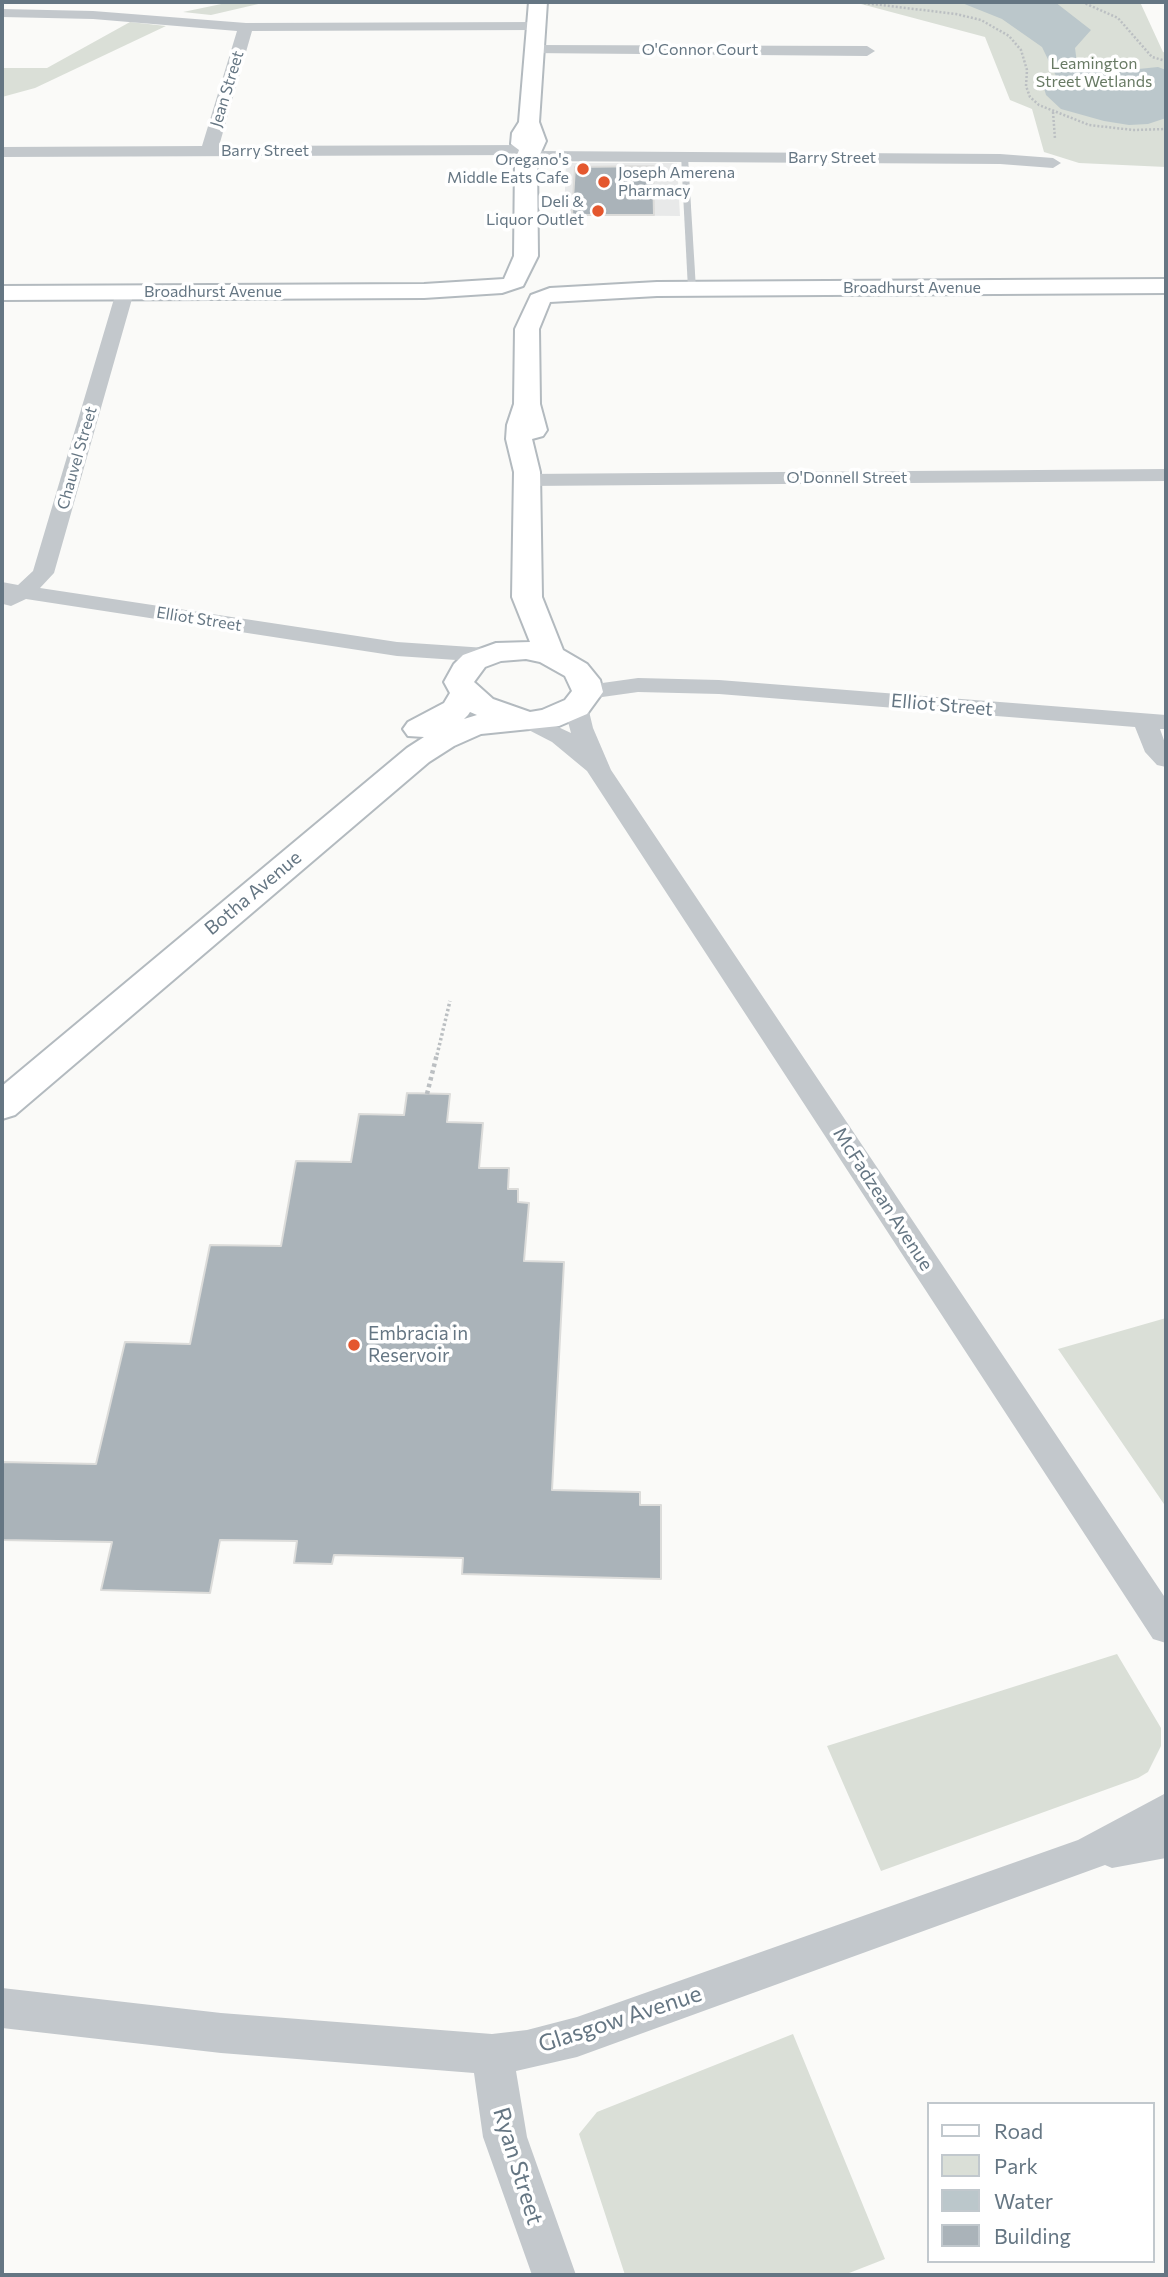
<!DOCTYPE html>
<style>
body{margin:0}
#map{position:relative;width:1168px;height:2277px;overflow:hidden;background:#fafaf8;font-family:Commissioner,sans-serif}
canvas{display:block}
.frame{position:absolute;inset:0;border:4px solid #657683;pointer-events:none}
.legend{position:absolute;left:927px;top:2102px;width:228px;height:161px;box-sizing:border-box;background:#fff;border:2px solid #c1c8cd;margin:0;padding:9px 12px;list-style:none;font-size:21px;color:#657683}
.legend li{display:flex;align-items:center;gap:14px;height:35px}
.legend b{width:35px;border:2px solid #c1c8cd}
</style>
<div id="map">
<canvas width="1168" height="2277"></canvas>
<div class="frame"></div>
<ul class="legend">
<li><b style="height:9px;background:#fff"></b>Road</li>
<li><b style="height:19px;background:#dadfd7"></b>Park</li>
<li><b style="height:19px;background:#bbc7cb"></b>Water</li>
<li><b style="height:19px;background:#aab3b9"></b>Building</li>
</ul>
</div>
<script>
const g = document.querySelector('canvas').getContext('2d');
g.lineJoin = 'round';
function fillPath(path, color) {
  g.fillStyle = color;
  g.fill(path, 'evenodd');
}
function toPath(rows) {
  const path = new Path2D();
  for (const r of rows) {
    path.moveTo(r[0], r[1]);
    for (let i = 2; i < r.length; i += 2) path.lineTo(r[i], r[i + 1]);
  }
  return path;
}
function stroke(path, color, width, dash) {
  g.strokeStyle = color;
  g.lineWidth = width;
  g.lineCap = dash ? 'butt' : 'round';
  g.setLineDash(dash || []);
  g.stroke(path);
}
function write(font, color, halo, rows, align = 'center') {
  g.font = font + ' Commissioner,sans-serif';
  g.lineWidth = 7;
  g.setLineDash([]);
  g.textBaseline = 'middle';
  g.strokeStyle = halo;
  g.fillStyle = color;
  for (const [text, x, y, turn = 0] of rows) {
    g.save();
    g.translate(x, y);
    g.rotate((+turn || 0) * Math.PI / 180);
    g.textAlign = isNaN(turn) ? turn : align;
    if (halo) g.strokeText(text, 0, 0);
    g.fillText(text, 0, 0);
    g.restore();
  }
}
const built = toPath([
 [566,163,677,163,680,216,564,215]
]);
const green = toPath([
 [231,2,267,2,211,15,183,12],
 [676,2,1140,2,1163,52,1166,53,1166,167,1079,163,1044,152,1032,109,1010,100,985,37,861,4],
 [130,22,166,26,35,88,2,97,2,68,47,68],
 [1166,1318,1166,1507,1058,1349],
 [1117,1654,1161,1728,1161,1746,1148,1772,1138,1778,881,1871,827,1746],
 [793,2034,885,2259,844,2275,625,2275,579,2134,597,2112]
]);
const water = toPath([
 [949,2,1055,2,1091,30,1075,48,1077,63,1119,71,1158,67,1166,70,1166,118,1148,124,1129,125,1104,121,1061,109,1046,95,1044,88,1057,78,1042,47,1002,19,962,3]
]);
const building = toPath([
 [653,166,654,215,572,215,575,167,653,166],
 [407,1093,450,1094,447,1122,483,1123,479,1168,509,1168,508,1189,518,1189,518,1202,529,1203,524,1261,564,1262,552,1490,640,1492,640,1505,661,1505,661,1579,462,1574,463,1558,334,1555,332,1564,294,1563,297,1541,220,1540,210,1593,101,1590,112,1542,2,1540,2,1462,96,1464,125,1342,190,1344,210,1245,281,1246,296,1161,351,1162,359,1114,404,1115,407,1093]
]);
const pathFar2 = toPath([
 [856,2,956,14,981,20,1009,36,1021,50,1027,70,1026,86,1030,97,1039,105,1089,125,1133,130,1166,129],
 [1082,2,1118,18,1152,57,1166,61],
 [1053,112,1055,139]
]);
const pathFar1 = toPath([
 [437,1055,450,1001]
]);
const path = toPath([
 [427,1094,437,1054]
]);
const lane = toPath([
 [681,155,688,157,696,289,692,292,688,289,681,155]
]);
const street = toPath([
 [2,9,93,11,246,23,536,22,543,26,536,30,252,31,219,146,529,145,535,146,537,151,1000,154,1053,158,1061,163,1053,168,1000,164,528,161,522,160,520,155,2,157,2,147,202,146,237,31,93,19,2,17,2,9],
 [534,45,867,46,875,51,867,56,529,53,526,50,529,47,534,45],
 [125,286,134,292,54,573,40,588,397,642,486,648,494,650,498,655,494,660,486,662,397,656,26,599,11,606,3,604,2,582,18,585,33,571,116,292,125,286],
 [1166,469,1166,481,527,486,520,484,517,480,520,476,527,474,1166,469],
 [638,678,719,680,1166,715,1166,729,1160,729,1166,746,1166,767,1157,765,1145,752,1135,727,719,694,638,692,588,699,580,697,576,692,580,687,588,685,638,678],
 [576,700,584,702,588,707,593,728,611,770,1166,1599,1166,1643,1153,1639,587,771,552,742,521,726,518,721,521,716,530,714,571,733,564,707,568,702,576,700],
 [1166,1793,1166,1858,1112,1868,1105,1865,577,2057,516,2071,527,2137,576,2275,532,2275,483,2137,474,2073,221,2053,2,2028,2,1988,221,2013,492,2034,527,2030,577,2017,1078,1840,1166,1793]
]);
const secondary = toPath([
 [529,2,547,2,539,122,546,141,537,161,538,256,523,286,502,293,424,298,2,300,2,286,424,284,504,279,514,256,515,161,519,150,511,144,512,133,519,122,529,2],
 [1166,279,1166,293,657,296,550,302,539,329,540,404,547,430,543,436,532,439,540,472,542,597,563,650,587,664,600,680,603,692,587,714,559,726,481,734,454,746,429,762,15,1115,2,1119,2,1086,407,748,424,737,408,736,403,729,408,722,444,703,450,693,444,682,454,664,463,655,496,643,530,642,512,597,514,472,506,439,507,425,514,404,515,329,531,295,550,288,657,282,1166,279],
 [526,659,540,662,565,676,572,691,565,700,542,710,530,712,493,699,474,682,485,667,501,661,526,659],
 [470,712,477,715,464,719,468,715,470,712]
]);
const markers = [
 [583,169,7,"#e4572e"],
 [604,182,7,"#e4572e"],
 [598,211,7,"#e4572e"],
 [354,1345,7,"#e4572e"]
];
const farStreetnames = [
 ["O'Connor Court",700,50],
 ["Jean Street",227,89,-73],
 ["Barry Street",265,151],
 ["Barry Street",832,158],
 ["Broadhurst Avenue",912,288],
 ["Broadhurst Avenue",213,292],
 ["Chauvel Street",77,458,-74],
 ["O'Donnell Street",847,478],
 ["Elliot Street",199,619,9]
];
const farParknames = [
 ["Leamington",1094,64],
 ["Street Wetlands",1094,82]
];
const farPoinames = [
 ["Oregano's",569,160],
 ["Middle Eats Cafe",569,178],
 ["Joseph Amerena",618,173,"left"],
 ["Pharmacy",618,191,"left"],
 ["Deli &",584,202],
 ["Liquor Outlet",584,220]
];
const streetNames = [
 ["Elliot Street",942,705,5],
 ["Botha Avenue",253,893,-40],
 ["McFadzean Avenue",883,1199,57]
];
const poiNames = [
 ["Embracia in",368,1334],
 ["Reservoir",368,1356]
];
const nearStreetnames = [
 ["Glasgow Avenue",620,2019,-18],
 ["Ryan Street",518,2166,73]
];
fillPath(built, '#e8e9e9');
fillPath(green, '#dadfd7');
fillPath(water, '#bbc7cb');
fillPath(building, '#aab3b9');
stroke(building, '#dcdcda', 2);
stroke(secondary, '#b3babf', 4);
stroke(pathFar2, '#bbbfc2', 2.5, [2, 2]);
stroke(pathFar1, '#bbbfc2', 3.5, [2.5, 2.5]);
stroke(path, '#bbbfc2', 4.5, [3.5, 3.5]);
fillPath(lane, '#c3c8cc');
fillPath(street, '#c3c8cc');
fillPath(secondary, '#fff');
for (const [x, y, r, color] of markers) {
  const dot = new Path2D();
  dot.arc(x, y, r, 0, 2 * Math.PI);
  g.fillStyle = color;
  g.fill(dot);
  stroke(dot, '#fff', 2.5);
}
write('16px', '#657683', '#fff', farStreetnames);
write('16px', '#687a64', '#fff', farParknames);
write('16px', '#657683', '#fff', farPoinames, 'right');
write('19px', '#657683', '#fff', streetNames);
write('19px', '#657683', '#fff', poiNames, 'left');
write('23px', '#657683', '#fff', nearStreetnames);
</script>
